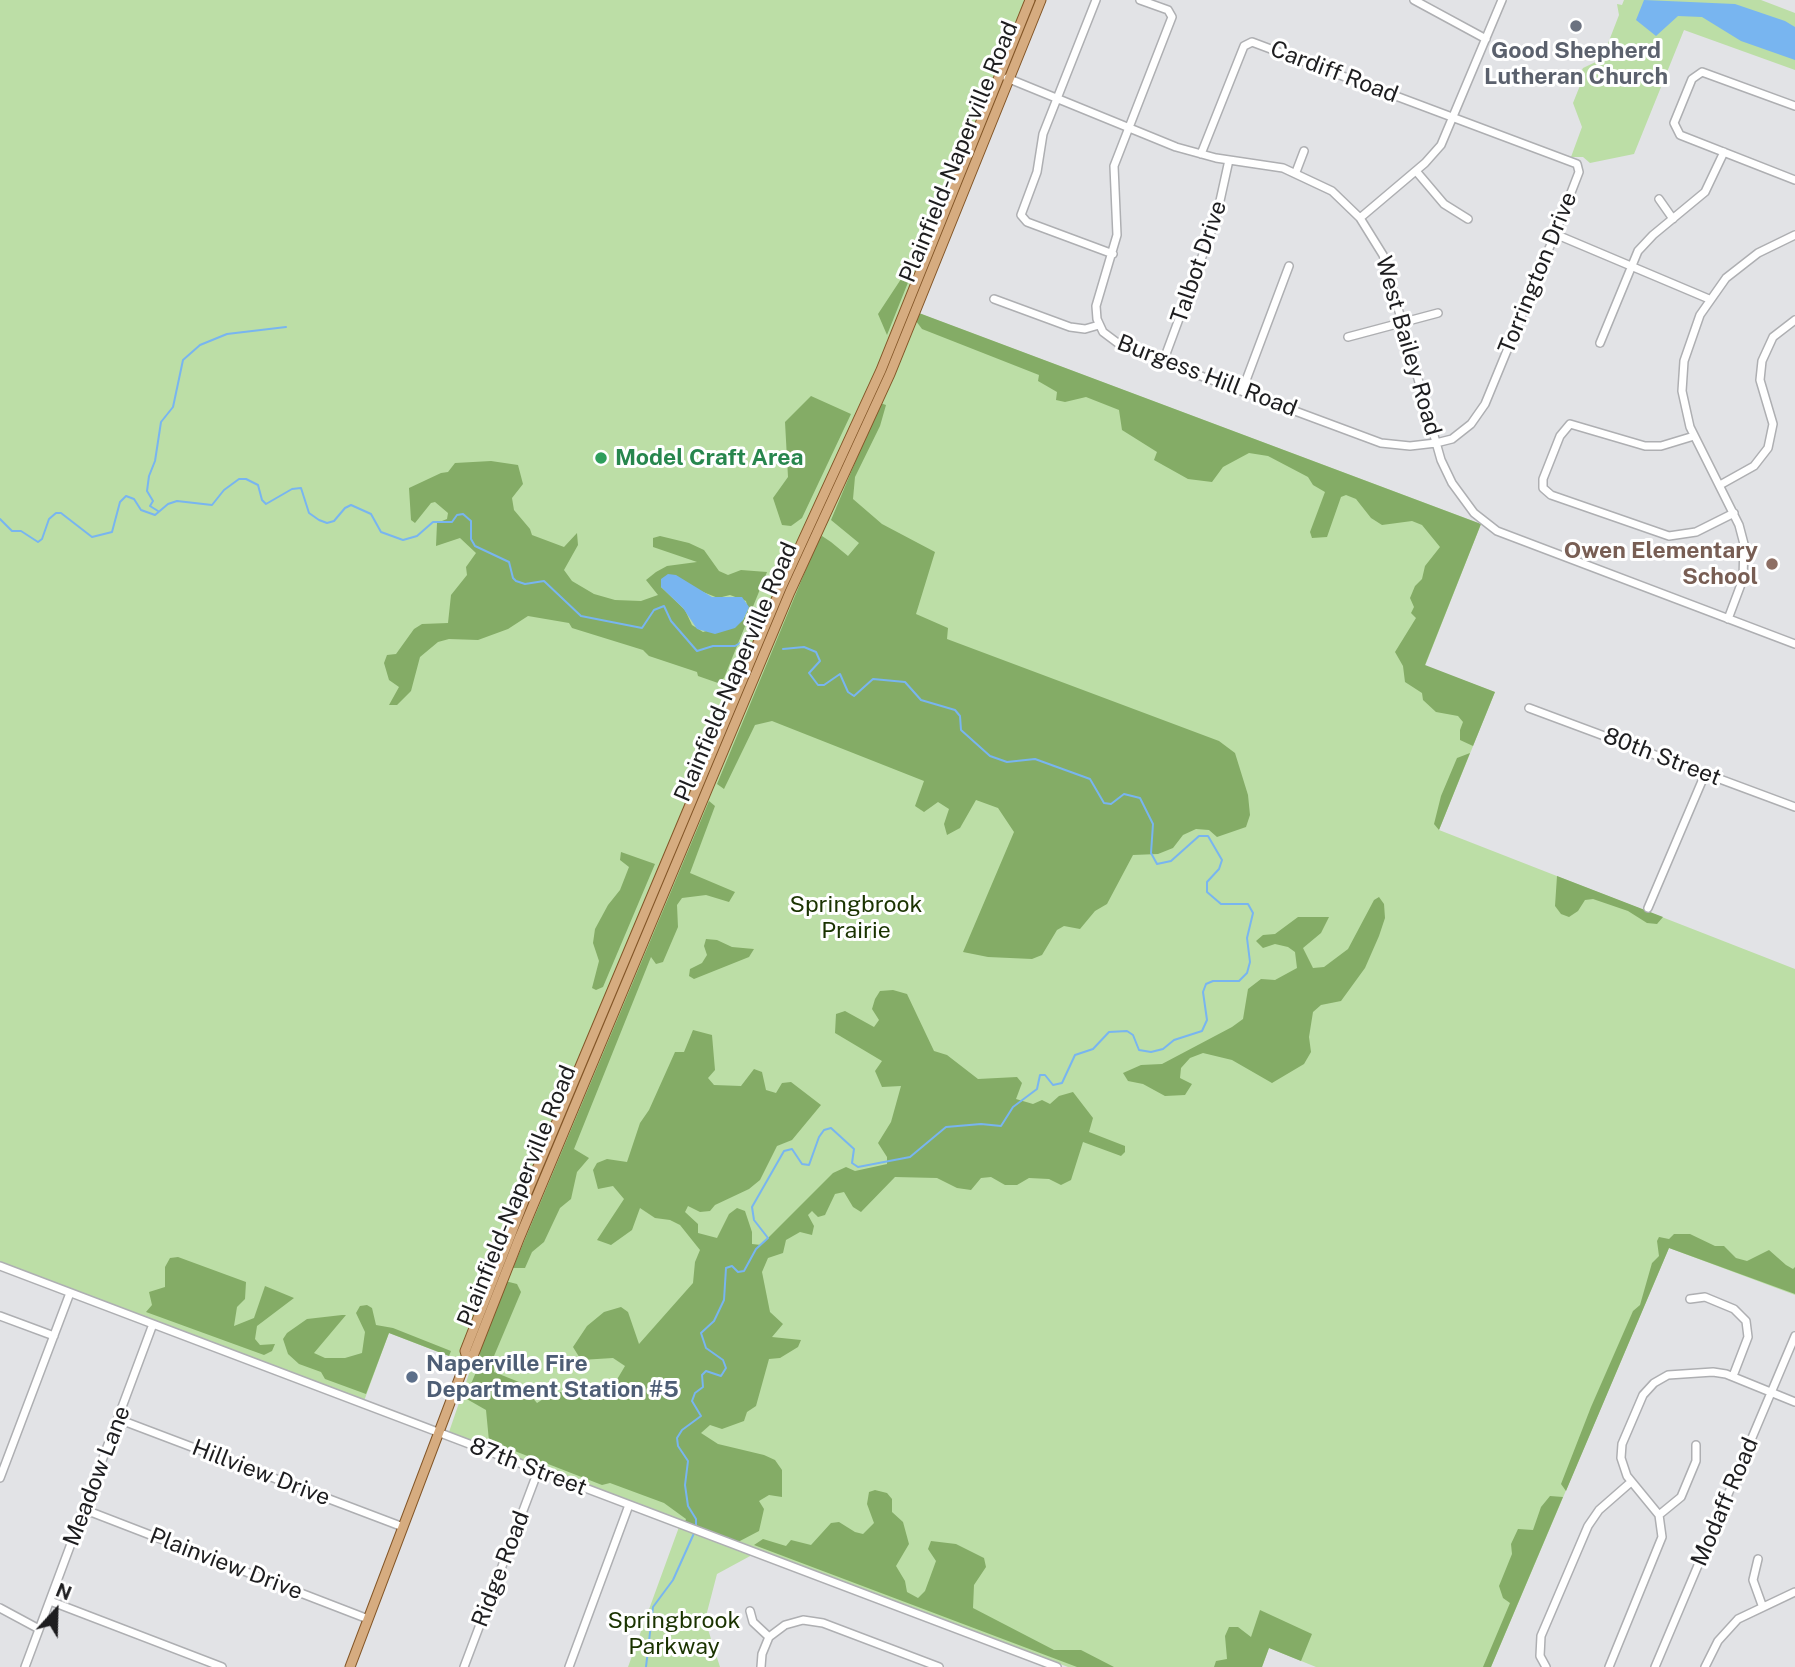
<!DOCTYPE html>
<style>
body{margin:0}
#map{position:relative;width:1795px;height:1667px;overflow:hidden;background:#e2e3e6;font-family:"Public Sans",sans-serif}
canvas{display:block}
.north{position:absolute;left:21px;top:1576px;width:70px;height:70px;-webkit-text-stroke:5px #fff;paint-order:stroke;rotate:22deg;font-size:19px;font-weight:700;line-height:28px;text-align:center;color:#1d1d1f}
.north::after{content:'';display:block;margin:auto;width:24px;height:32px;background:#1d1d1f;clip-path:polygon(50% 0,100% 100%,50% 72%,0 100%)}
</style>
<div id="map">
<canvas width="1795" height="1667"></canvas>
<div class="north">N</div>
</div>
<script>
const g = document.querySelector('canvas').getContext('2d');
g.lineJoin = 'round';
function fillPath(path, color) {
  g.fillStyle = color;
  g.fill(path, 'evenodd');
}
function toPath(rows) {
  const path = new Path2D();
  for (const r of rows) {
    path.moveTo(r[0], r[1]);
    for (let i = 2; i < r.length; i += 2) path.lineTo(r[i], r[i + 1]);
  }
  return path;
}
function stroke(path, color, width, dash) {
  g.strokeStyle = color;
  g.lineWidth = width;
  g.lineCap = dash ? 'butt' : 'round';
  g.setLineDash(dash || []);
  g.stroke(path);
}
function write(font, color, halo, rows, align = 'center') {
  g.font = font + ' "Public Sans",sans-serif';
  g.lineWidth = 6;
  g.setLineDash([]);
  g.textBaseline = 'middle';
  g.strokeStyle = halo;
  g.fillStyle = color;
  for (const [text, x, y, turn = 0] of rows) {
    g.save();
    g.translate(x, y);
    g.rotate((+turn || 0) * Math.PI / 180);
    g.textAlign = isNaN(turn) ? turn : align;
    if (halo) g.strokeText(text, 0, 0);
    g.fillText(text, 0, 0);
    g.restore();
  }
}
const green = toPath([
 [0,0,1027,0,998,88,1002,89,913,311,1481,524,1425,666,1495,692,1439,830,1795,969,1795,1295,1669,1248,1491,1667,1316,1667,1269,1648,1262,1667,1068,1667,449,1432,472,1365,389,1333,364,1401,0,1265],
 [1624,0,1761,0,1795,13,1795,70,1684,30,1634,154,1590,163,1583,157,1571,157,1582,127,1573,103,1585,73,1581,72,1583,68,1602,59,1619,15,1617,4,1622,5],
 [679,1527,752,1555,717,1574,705,1620,720,1667,628,1667]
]);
const forest = toPath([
 [905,273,911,275,887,335,878,314],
 [919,313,1481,524,1425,665,1495,692,1473,746,1460,740,1460,730,1463,722,1458,716,1436,712,1423,700,1422,693,1405,682,1403,666,1395,652,1416,618,1411,613,1414,607,1410,598,1415,586,1422,579,1425,566,1440,547,1422,525,1412,521,1382,525,1371,518,1356,499,1346,495,1341,497,1327,537,1312,538,1310,532,1325,492,1313,485,1308,477,1268,456,1249,453,1223,467,1212,482,1188,479,1154,460,1157,452,1122,430,1119,410,1086,397,1065,402,1056,400,1057,392,1038,381,1039,375,922,329,916,321],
 [811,396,851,414,802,518,791,526,782,525,773,498,788,477,785,422],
 [880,403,886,405,880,426,855,477,853,499,882,524,935,552,916,614,948,628,947,639,1219,741,1235,753,1248,795,1250,815,1246,827,1217,837,1209,830,1196,829,1183,835,1173,848,1158,854,1133,855,1107,904,1095,911,1080,929,1064,926,1057,930,1042,955,1032,959,988,957,963,952,1014,832,998,808,976,800,960,828,947,835,944,824,949,809,938,802,924,812,915,806,924,781,772,721,755,725,724,789,717,784,819,538,822,536,831,542,848,556,859,543,831,520],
 [491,461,518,465,523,484,512,498,514,510,530,529,532,535,564,547,577,533,578,545,564,570,572,581,594,594,615,600,641,601,658,595,646,580,656,572,667,566,697,562,653,547,653,538,660,536,689,543,704,550,719,571,728,575,741,570,767,572,724,678,718,683,698,676,697,672,649,656,643,650,572,628,569,623,528,616,508,629,478,640,449,639,438,642,420,657,411,691,397,705,389,705,399,687,389,680,384,663,387,655,396,654,414,629,422,624,448,623,451,595,467,575,466,567,476,553,460,538,436,546,437,523,447,519,448,513,435,502,431,503,415,523,411,520,409,488,441,473,448,472,455,463],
 [661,587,698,590,718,598,730,595,746,601,748,610,743,620,703,632,692,625,685,610],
 [1470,753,1439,830,1434,824,1441,796,1457,758],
 [709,801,715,806,690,873,735,892,729,902,706,895,682,898,677,905,678,927,663,962,656,964,651,957,574,1149,589,1158,577,1172,571,1199,560,1208,544,1242,532,1252,525,1268,513,1268],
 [621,852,655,864,603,987,596,990,592,988,599,961,593,943,595,929,608,905,620,890,629,867,620,860],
 [1557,876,1663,917,1657,924,1647,923,1628,911,1593,899,1585,900,1578,911,1569,917,1561,914,1555,906],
 [1379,897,1384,904,1385,918,1379,936,1365,968,1341,1001,1321,1005,1313,1012,1309,1037,1311,1052,1304,1064,1272,1083,1232,1060,1203,1053,1190,1058,1181,1068,1180,1078,1192,1084,1185,1095,1165,1096,1143,1084,1128,1081,1123,1073,1141,1065,1162,1064,1232,1027,1243,1019,1248,989,1261,979,1275,980,1297,968,1295,952,1288,947,1275,944,1263,948,1256,941,1263,935,1275,934,1298,917,1329,917,1321,933,1303,948,1313,968,1324,967,1348,949,1374,900],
 [706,939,717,940,732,947,754,949,749,957,694,979,689,976,690,969,702,963,707,955,704,946],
 [893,990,907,994,934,1051,947,1055,978,1079,1017,1077,1022,1083,1016,1099,1033,1104,1042,1100,1050,1104,1059,1096,1073,1092,1093,1118,1089,1132,1125,1146,1125,1152,1121,1156,1083,1142,1071,1180,1061,1185,1049,1179,1029,1178,1017,1185,1005,1185,991,1177,981,1178,971,1190,957,1188,937,1178,895,1177,861,1212,853,1207,844,1192,835,1194,825,1215,818,1217,812,1211,808,1215,814,1226,812,1235,800,1232,786,1240,783,1253,768,1258,762,1272,770,1312,783,1324,772,1337,801,1340,798,1347,780,1358,769,1359,756,1406,747,1412,744,1421,722,1429,710,1425,701,1433,718,1444,764,1455,775,1460,782,1470,782,1497,769,1495,759,1501,764,1509,759,1531,738,1542,685,1522,686,1519,664,1503,610,1483,602,1485,489,1441,486,1410,465,1398,482,1358,477,1351,505,1281,517,1284,521,1292,494,1356,494,1372,519,1382,537,1403,554,1392,609,1393,625,1366,613,1358,581,1360,573,1347,587,1326,604,1312,621,1307,628,1312,639,1344,693,1283,695,1262,700,1250,680,1225,670,1220,655,1218,640,1208,632,1230,611,1245,597,1240,624,1199,613,1186,598,1189,593,1170,597,1163,607,1159,627,1162,640,1123,649,1110,675,1052,684,1052,693,1030,712,1035,715,1070,708,1078,714,1085,741,1086,754,1069,762,1072,766,1090,776,1093,782,1083,791,1082,821,1105,792,1140,777,1146,760,1180,749,1189,715,1205,710,1211,700,1212,688,1206,685,1212,698,1224,698,1233,717,1238,729,1214,737,1208,745,1211,752,1232,752,1244,761,1245,833,1173,846,1167,855,1171,887,1164,887,1157,878,1143,891,1122,901,1086,882,1087,875,1071,882,1061,835,1033,836,1014,845,1011,874,1027,879,1020,872,1009,875,999,880,991],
 [1674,1234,1690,1234,1715,1246,1724,1246,1736,1258,1747,1261,1769,1250,1786,1265,1793,1269,1795,1267,1795,1294,1669,1248,1566,1491,1561,1484,1591,1407,1633,1311,1640,1305,1652,1263,1659,1256,1657,1241,1659,1237,1669,1239],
 [178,1257,246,1282,245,1299,237,1307,234,1326,254,1318,265,1286,294,1298,257,1326,255,1339,260,1345,275,1344,272,1351,264,1355,146,1312,152,1305,149,1292,165,1287,165,1267,170,1258],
 [367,1305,372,1308,376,1325,393,1328,451,1351,449,1356,389,1333,366,1394,325,1379,321,1372,299,1364,288,1354,283,1339,287,1333,307,1319,342,1315,346,1315,314,1353,325,1358,345,1358,362,1353,365,1332,356,1313,360,1306],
 [875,1490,887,1493,892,1499,892,1512,903,1522,909,1544,896,1566,905,1581,907,1592,918,1598,925,1591,936,1561,928,1549,931,1541,956,1544,984,1558,986,1567,974,1585,973,1608,1054,1650,1081,1650,1114,1667,1077,1667,754,1545,763,1539,786,1546,791,1540,811,1545,831,1523,839,1522,855,1532,863,1534,874,1523,867,1504,869,1492],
 [1550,1496,1563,1497,1491,1667,1483,1667,1510,1603,1503,1598,1499,1586,1512,1554,1511,1544,1518,1529,1533,1530,1541,1507],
 [1260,1610,1312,1634,1301,1661,1269,1648,1262,1667,1214,1667,1216,1661,1227,1659,1225,1636,1229,1627,1238,1627,1251,1637]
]);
const water = toPath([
 [1644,0,1735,4,1785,21,1795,27,1795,60,1741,41,1702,17,1678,16,1656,36,1636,20],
 [668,574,676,575,712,597,742,597,749,607,743,620,735,628,715,634,697,629,683,608,661,587,661,579]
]);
const stream = toPath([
 [158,511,150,506,153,501,147,491,149,476,155,461,161,422,173,407,183,360,200,345,227,334,286,327],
 [0,519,12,531,21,531,38,542,42,539,49,519,56,513,61,513,92,537,112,532,120,502,126,496,134,499,141,510,155,515,168,504,177,501,212,505,224,490,239,479,246,479,258,485,262,500,266,504,292,489,301,488,309,513,319,520,327,523,334,521,345,508,351,505,371,514,381,532,403,540,417,536,433,522,452,522,457,515,463,514,471,521,471,539,475,546,509,562,513,578,516,581,525,584,544,581,581,616,642,628,654,610,664,606,671,621,697,651,713,646,735,646,740,643],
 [696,1526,696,1519,688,1506,685,1485,688,1461,678,1446,677,1438,682,1430,701,1416,692,1401,695,1393,703,1387,702,1375,706,1371,721,1376,726,1368,723,1360,706,1348,701,1333,714,1321,724,1300,726,1268,732,1266,738,1272,744,1271,756,1249,768,1238,754,1220,752,1207,784,1151,792,1149,802,1164,809,1165,819,1137,824,1130,831,1128,854,1149,852,1163,858,1167,910,1157,946,1127,981,1124,1001,1126,1013,1107,1037,1089,1040,1075,1045,1075,1053,1085,1062,1083,1075,1055,1093,1049,1109,1032,1127,1031,1133,1035,1139,1050,1151,1052,1163,1049,1174,1040,1202,1031,1207,1020,1203,992,1206,984,1213,981,1239,981,1247,973,1250,962,1247,938,1253,913,1248,904,1221,904,1207,892,1207,882,1219,869,1222,860,1208,836,1199,836,1171,861,1157,864,1151,853,1153,824,1140,798,1124,794,1111,804,1104,803,1090,779,1035,759,1007,762,990,756,961,730,960,716,955,710,921,700,905,682,873,679,854,696,848,692,840,674,824,685,818,685,809,673,820,661,816,652,804,647,783,649],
 [646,1667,653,1607,673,1580,695,1531]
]);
const minor = toPath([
 [1096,0,1043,134,1037,172,1021,215,1027,222,1113,254],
 [1140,0,1168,10,1172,17,1114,166,1117,235,1096,306,1097,319,1103,332,1123,347,1381,443,1410,446,1436,443,1452,439,1471,424,1485,404,1555,234,1579,172,1577,164,1252,42,1244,46,1201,154],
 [1414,0,1486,39],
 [1007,78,1176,147,1216,158,1283,168,1332,191,1360,218,1383,255,1441,460,1452,483,1474,513,1497,531,1795,644],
 [1795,106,1702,72,1692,79,1674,123,1680,135,1795,180],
 [1416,171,1444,204,1468,219],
 [1296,172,1304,151],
 [1659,199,1673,219],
 [1360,218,1425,163,1441,145,1502,0],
 [1555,234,1709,299],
 [994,299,1070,327,1085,329,1099,325],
 [1348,337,1438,313],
 [1600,343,1638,251,1653,235,1705,192,1724,152],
 [1163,362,1216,219,1229,160],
 [1242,391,1289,266],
 [1694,436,1661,446,1645,446,1570,424,1560,436,1543,479,1543,488,1551,495,1669,536,1696,532,1734,513],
 [1720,485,1754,466,1768,448,1773,424,1760,380,1762,361,1773,337,1795,320],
 [1728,619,1743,579,1744,544,1739,525,1690,427,1682,391,1684,361,1700,315,1726,278,1758,253,1795,235],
 [1529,708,1795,807],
 [1648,908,1705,774],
 [0,1266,1057,1667],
 [1690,1299,1705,1297,1734,1309,1746,1321,1748,1337,1733,1376],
 [0,1316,54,1336],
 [118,1419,403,1527],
 [0,1478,70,1293],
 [83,1509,368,1619],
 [1659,1515,1681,1497,1696,1461,1696,1445],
 [1758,1559,1753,1580,1762,1605],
 [50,1601,222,1667],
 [0,1608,39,1629],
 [750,1611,753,1622,769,1637],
 [25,1667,153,1324],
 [464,1667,538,1471],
 [569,1667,629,1505],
 [761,1667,762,1654,769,1637,785,1625,803,1620,823,1623,939,1667],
 [1546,1667,1540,1656,1541,1636,1588,1526,1599,1510,1631,1482],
 [1609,1667,1662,1537,1659,1515,1627,1476,1621,1458,1622,1444,1643,1395,1654,1383,1668,1375,1713,1372,1726,1374,1795,1402],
 [1655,1667,1795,1336],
 [1705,1667,1718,1641,1738,1619,1795,1592]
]);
const major = toPath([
 [467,1358,465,1351,527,1193,781,588,881,370,1030,0],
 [350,1667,467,1358,473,1356,519,1239,790,592,890,374,1041,0]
]);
const markers = [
 [1576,26,7,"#6b7280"],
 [601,458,7,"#2e9e5b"],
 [1772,564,7,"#8d6e63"],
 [412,1377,7,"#5c6f8a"]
];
const worshipNames = [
 ["Good Shepherd",1576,51],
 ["Lutheran Church",1576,77]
];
const streetNames = [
 ["Cardiff Road",1334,72,21],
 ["Plainfield-Naperville Road",959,152,-68],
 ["Talbot Drive",1199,262,-71],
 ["Torrington Drive",1538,273,-68],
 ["West Bailey Road",1408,346,74],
 ["Burgess Hill Road",1207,376,21],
 ["Plainfield-Naperville Road",736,672,-67],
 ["80th Street",1662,757,21],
 ["Plainfield-Naperville Road",517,1196,-68],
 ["87th Street",528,1467,21],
 ["Hillview Drive",261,1473,21],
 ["Meadow Lane",97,1476,-69],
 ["Modaff Road",1725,1502,-67],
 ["Plainview Drive",226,1564,21],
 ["Ridge Road",501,1569,-69]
];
const leisureNames = [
 ["Model Craft Area",615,458]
];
const educationNames = [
 ["Owen Elementary",1758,551],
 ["School",1758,577]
];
const parkNames = [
 ["Springbrook",856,905],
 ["Prairie",856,931],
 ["Springbrook",674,1621],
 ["Parkway",674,1647]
];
const serviceNames = [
 ["Naperville Fire",426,1364],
 ["Department Station #5",426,1390]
];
fillPath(green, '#bcdea6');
fillPath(forest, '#84ac66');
fillPath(water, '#78b5f0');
stroke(stream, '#78b5f0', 2);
stroke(minor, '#aeafb2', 10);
stroke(major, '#835627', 11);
stroke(minor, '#fff', 7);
stroke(major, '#d6ac80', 9);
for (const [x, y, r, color] of markers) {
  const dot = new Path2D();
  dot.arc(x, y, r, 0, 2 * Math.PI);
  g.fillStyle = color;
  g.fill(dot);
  stroke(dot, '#fff', 2.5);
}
write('bold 23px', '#5b616d', '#fff', worshipNames);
write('23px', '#1d1d1f', '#fff', streetNames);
write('bold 23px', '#27864d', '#fff', leisureNames, 'left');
write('bold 23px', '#785e54', '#fff', educationNames, 'right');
write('23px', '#1a3300', '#fff', parkNames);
write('bold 23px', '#4e5e75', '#fff', serviceNames, 'left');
</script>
